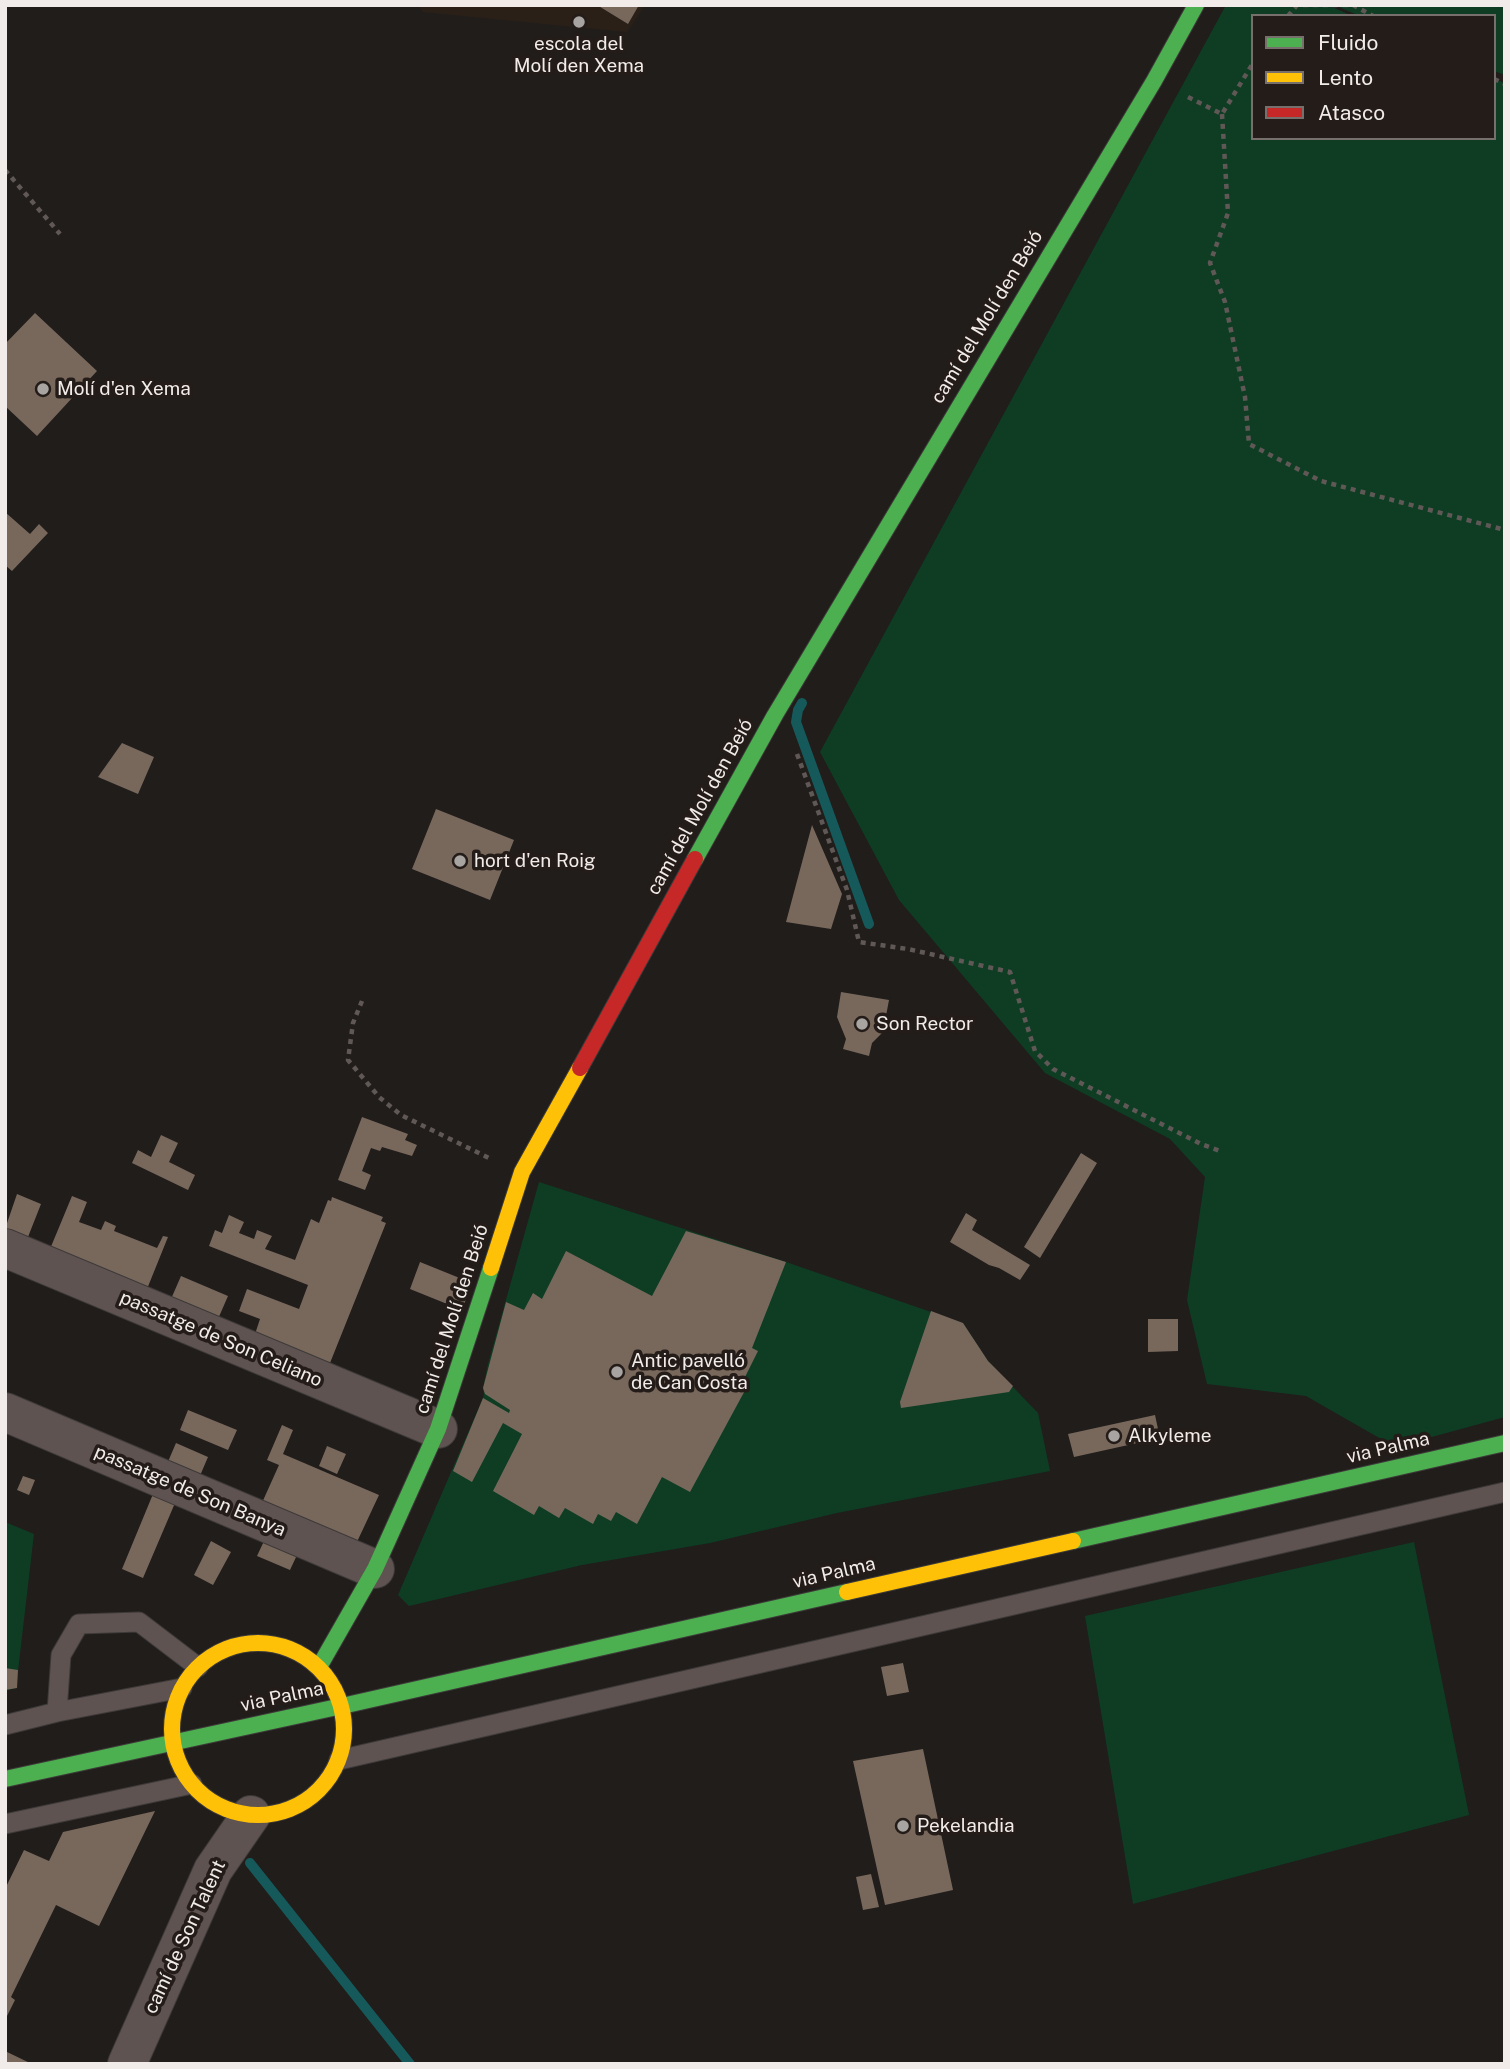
<!DOCTYPE html>
<meta charset="utf-8">
<style>
body{margin:0}
#map{position:relative;width:1510px;height:2069px;overflow:hidden;background:#211d1b;font-family:"Public Sans",sans-serif}
canvas{display:block}
.frame{position:absolute;inset:0;border:7px solid #f1ece9;pointer-events:none}
.legend{position:absolute;left:1251px;top:14px;width:245px;height:126px;box-sizing:border-box;background:#241c18;border:2px solid #766f6c;margin:0;padding:9px 12px;list-style:none;font-size:21px;color:#f1ece9}
.legend li{display:flex;align-items:center;gap:14px;height:35px}
.legend b{width:35px;border:2px solid #766f6c}
</style>
<div id="map">
<canvas width="1510" height="2069"></canvas>
<div class="frame"></div>
<ul class="legend">
<li><b style="height:9px;background:#4caf50"></b>Fluido</li>
<li><b style="height:9px;background:#ffc107"></b>Lento</li>
<li><b style="height:9px;background:#c62828"></b>Atasco</li>
</ul>
</div>
<script>
const g = document.querySelector('canvas').getContext('2d');
g.lineJoin = 'round';
function fillPath(path, color) {
  g.fillStyle = color;
  g.fill(path, 'evenodd');
}
function toPath(rows) {
  const path = new Path2D();
  for (const r of rows) {
    if (r.length === 3) {
      path.moveTo(r[0] + r[2], r[1]);
      path.arc(r[0], r[1], r[2], 0, 2 * Math.PI);
      continue;
    }
    path.moveTo(r[0], r[1]);
    for (let i = 2; i < r.length; i += 2) path.lineTo(r[i], r[i + 1]);
  }
  return path;
}
function stroke(path, color, width, dash) {
  g.strokeStyle = color;
  g.lineWidth = width;
  g.lineCap = dash ? 'butt' : 'round';
  g.setLineDash(dash || []);
  g.stroke(path);
}
function write(font, color, halo, rows, align = 'center') {
  g.font = font + ' "Public Sans",sans-serif';
  g.lineWidth = 7;
  g.setLineDash([]);
  g.textBaseline = 'middle';
  g.strokeStyle = halo;
  g.fillStyle = color;
  for (const [text, x, y, turn = 0] of rows) {
    g.save();
    g.translate(x, y);
    g.rotate((+turn || 0) * Math.PI / 180);
    g.textAlign = isNaN(turn) ? turn : align;
    if (halo) g.strokeText(text, 0, 0);
    g.fillText(text, 0, 0);
    g.restore();
  }
}
const built = toPath([
 [418,5,645,5,627,32,423,12]
]);
const green = toPath([
 [1226,5,1328,5,1352,16,1253,16,1253,138,1494,138,1494,79,1505,83,1505,1417,1395,1447,1306,1396,1207,1384,1187,1300,1205,1177,1170,1139,1045,1073,899,900,820,752],
 [1334,5,1505,5,1505,75,1494,71,1494,16,1360,16],
 [539,1182,786,1262,963,1323,988,1361,1038,1413,1050,1471,837,1513,710,1543,582,1565,409,1606,398,1595,483,1398,484,1394,483,1388,488,1364],
 [5,1522,34,1534,16,1688,5,1691],
 [1414,1542,1469,1815,1133,1904,1085,1616]
]);
const stream = toPath([
 [802,703,798,710,796,722,869,924],
 [250,1863,410,2064]
]);
const building = toPath([
 [597,5,639,5,628,24],
 [35,313,97,371,37,436,5,406,5,344],
 [5,512,30,534,39,524,48,533,12,571,5,565],
 [122,743,154,757,138,794,98,777],
 [436,809,514,840,490,900,412,869],
 [812,825,842,894,831,929,786,922],
 [841,992,889,1000,883,1032,872,1043,869,1056,843,1049,846,1039,837,1017],
 [362,1117,408,1134,405,1140,417,1145,412,1156,382,1147,380,1151,371,1148,362,1171,371,1175,365,1190,338,1180],
 [161,1135,178,1143,169,1162,195,1175,188,1190,132,1163,138,1150,151,1157],
 [1081,1153,1097,1163,1040,1258,1024,1247],
 [17,1194,41,1204,28,1237,5,1229],
 [72,1196,87,1202,79,1222,101,1230,105,1221,116,1226,114,1231,157,1248,163,1236,168,1237,147,1289,50,1249],
 [332,1197,383,1217,381,1221,386,1223,330,1363,255,1334,260,1319,239,1311,247,1289,299,1309,308,1285,209,1246,215,1230,222,1233,229,1215,244,1222,239,1233,254,1239,257,1230,272,1236,265,1249,295,1260,311,1219,319,1223,328,1200,331,1201],
 [966,1213,977,1220,972,1230,1030,1265,1020,1280,999,1268,989,1265,950,1242],
 [686,1231,786,1262,752,1348,758,1351,743,1381,749,1383,690,1492,662,1477,637,1524,616,1512,611,1521,598,1514,593,1524,565,1508,559,1518,539,1506,534,1515,493,1491,522,1434,503,1423,472,1482,453,1471,483,1398,509,1413,510,1410,485,1394,483,1388,506,1302,524,1310,533,1293,542,1299,566,1251,652,1296],
 [420,1262,472,1283,462,1310,410,1289],
 [181,1276,228,1296,218,1319,171,1299],
 [931,1311,963,1323,988,1361,1013,1386,1009,1392,901,1408,900,1402],
 [1148,1319,1178,1319,1178,1351,1148,1352],
 [188,1410,237,1430,228,1450,180,1430],
 [1155,1415,1160,1438,1074,1457,1068,1434],
 [282,1425,293,1430,283,1454,379,1495,356,1544,261,1505,279,1465,267,1460],
 [176,1443,208,1457,199,1478,167,1464],
 [327,1446,346,1454,337,1474,319,1466],
 [23,1476,35,1480,29,1495,17,1490],
 [153,1494,175,1503,143,1578,122,1569],
 [211,1541,231,1552,213,1585,194,1575],
 [264,1541,297,1555,290,1570,257,1556],
 [903,1663,909,1692,887,1696,881,1667],
 [5,1668,18,1670,17,1688,5,1690],
 [923,1749,953,1890,885,1905,853,1761],
 [155,1811,99,1926,56,1905,11,1997,15,2000,5,2020,5,1889,24,1850,49,1861,63,1832],
 [871,1874,879,1907,863,1910,856,1877],
 [5,2051,32,2064,5,2064]
]);
const path = toPath([
 [1288,16,1297,5,1353,5,1373,16],
 [1494,79,1505,84],
 [1188,97,1222,114,1253,63],
 [1222,114,1228,213,1210,263,1225,302,1245,397,1249,444,1321,481,1505,530],
 [5,170,60,234],
 [797,754,847,890,859,942,908,949,1010,972,1035,1051,1053,1069,1201,1144,1220,1151],
 [362,1001,353,1023,348,1060,379,1097,401,1115,489,1158]
]);
const lane = toPath([
 [57,1712,61,1655,79,1624,139,1622,198,1667],
 [5,1725,57,1712,182,1688],
 [339,1760,1505,1492],
 [5,1824,192,1784]
]);
const street = toPath([
 [5,1248,438,1429],
 [5,1412,375,1569],
 [127,2064,213,1870,251,1815]
]);
const fast = toPath([
 [695,859,775,715,1154,81,1196,5],
 [1073,1541,1505,1443],
 [319,1667,375,1569,438,1429,491,1268],
 [5,1779,342,1706,847,1592]
]);
const slow = toPath([
 [491,1268,522,1172,580,1068],
 [847,1592,1073,1541],
 [258,1729,86]
]);
const jam = toPath([
 [580,1068,695,859]
]);
const markers = [
 [579,22,7,"#a8a4a1"],
 [43,389,7,"#a8a4a1"],
 [460,861,7,"#a8a4a1"],
 [862,1024,7,"#a8a4a1"],
 [617,1372,7,"#a8a4a1"],
 [1114,1436,7,"#a8a4a1"],
 [903,1826,7,"#a8a4a1"]
];
const poiNames = [
 ["escola del",579,44,"center"],
 ["Molí den Xema",579,66,"center"],
 ["Molí d'en Xema",57,389],
 ["hort d'en Roig",474,861],
 ["Son Rector",876,1024],
 ["Antic pavelló",631,1361],
 ["de Can Costa",631,1383],
 ["Alkyleme",1128,1436],
 ["Pekelandia",917,1826]
];
const streetNames = [
 ["camí del Molí den Beió",987,317,-59],
 ["camí del Molí den Beió",700,807,-61],
 ["camí del Molí den Beió",452,1319,-72],
 ["passatge de Son Celiano",221,1339,23],
 ["via Palma",1388,1448,-13],
 ["passatge de Son Banya",190,1491,23],
 ["via Palma",834,1573,-13],
 ["via Palma",282,1697,-12],
 ["camí de Son Talent",185,1937,-65]
];
fillPath(built, '#2b2018');
fillPath(green, '#0e3d23');
stroke(stream, '#16595a', 10);
fillPath(building, '#78685c');
stroke(lane, '#3d3a39', 21);
stroke(street, '#3d3a39', 40);
stroke(fast, '#3d3a39', 18);
stroke(slow, '#3d3a39', 18);
stroke(jam, '#3d3a39', 18);
stroke(path, '#605856', 4.5, [5, 5]);
stroke(lane, '#5f5351', 19);
stroke(street, '#5f5351', 38);
stroke(fast, '#4caf50', 16);
stroke(slow, '#ffc107', 16);
stroke(jam, '#c62828', 16);
for (const [x, y, r, color] of markers) {
  const dot = new Path2D();
  dot.arc(x, y, r, 0, 2 * Math.PI);
  g.fillStyle = color;
  g.fill(dot);
  stroke(dot, '#241c18', 2.5);
}
write('19px', '#f1ece9', '#241c18', poiNames, 'left');
write('19px', '#f1ece9', '#241c18', streetNames);
</script>
